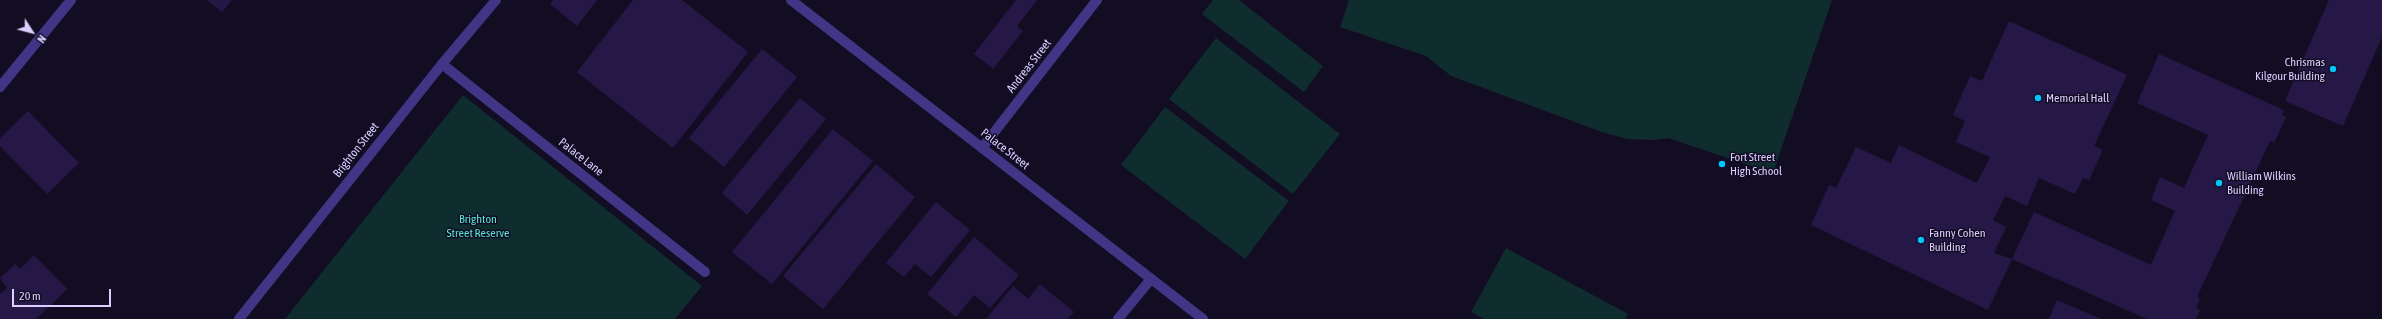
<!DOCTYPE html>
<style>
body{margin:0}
#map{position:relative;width:2382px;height:319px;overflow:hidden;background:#130d24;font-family:"Asap Condensed",sans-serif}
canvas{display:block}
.north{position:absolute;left:12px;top:12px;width:40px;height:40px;-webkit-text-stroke:3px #130d24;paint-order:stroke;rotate:126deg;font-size:11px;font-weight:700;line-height:16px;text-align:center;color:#dacfff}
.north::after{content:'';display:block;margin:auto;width:14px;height:18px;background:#dacfff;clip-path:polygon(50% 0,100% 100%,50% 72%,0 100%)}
.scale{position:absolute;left:12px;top:289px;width:99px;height:18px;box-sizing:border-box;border:2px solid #dacfff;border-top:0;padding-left:5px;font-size:12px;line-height:14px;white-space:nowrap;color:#dacfff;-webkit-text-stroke:3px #130d24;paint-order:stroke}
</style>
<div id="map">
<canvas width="2382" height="319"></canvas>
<div class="north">N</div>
<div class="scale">20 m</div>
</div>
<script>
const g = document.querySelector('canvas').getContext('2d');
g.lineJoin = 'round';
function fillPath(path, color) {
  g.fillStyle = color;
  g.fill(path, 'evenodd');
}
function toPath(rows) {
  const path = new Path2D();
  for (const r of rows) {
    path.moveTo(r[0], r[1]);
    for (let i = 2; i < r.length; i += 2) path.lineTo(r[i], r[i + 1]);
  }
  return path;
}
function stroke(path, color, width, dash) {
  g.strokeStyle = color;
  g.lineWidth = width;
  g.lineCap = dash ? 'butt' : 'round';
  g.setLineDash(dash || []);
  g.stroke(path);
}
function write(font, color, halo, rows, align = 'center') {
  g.font = font + ' "Asap Condensed",sans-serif';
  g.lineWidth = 3;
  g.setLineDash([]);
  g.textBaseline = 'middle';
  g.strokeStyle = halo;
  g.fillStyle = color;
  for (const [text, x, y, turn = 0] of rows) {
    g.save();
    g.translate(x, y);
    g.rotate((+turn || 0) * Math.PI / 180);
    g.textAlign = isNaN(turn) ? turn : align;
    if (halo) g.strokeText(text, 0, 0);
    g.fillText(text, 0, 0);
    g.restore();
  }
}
const green = toPath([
 [1213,0,1239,0,1323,66,1304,92,1202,14],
 [1349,0,1832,0,1773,173,1668,138,1654,140,1627,139,1602,132,1451,76,1426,56,1340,27],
 [1216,38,1340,134,1293,194,1169,99],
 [463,95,702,286,675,319,285,319],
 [1165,107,1289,201,1245,259,1121,165],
 [1506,248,1628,314,1625,319,1484,319,1471,312]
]);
const building = toPath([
 [207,0,232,0,222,12],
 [553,0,597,0,577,26,550,4],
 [633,0,682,0,748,52,673,148,577,72],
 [1016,0,1037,0,1017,26,1023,31,993,69,974,54],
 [2329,0,2382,0,2382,37,2343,126,2285,101],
 [2009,21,2127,75,2094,146,2103,150,2089,180,2083,178,2075,194,2039,178,2027,206,2005,196,1993,220,2006,227,1994,253,2012,259,1988,310,1811,225,1829,185,1836,188,1856,147,1891,163,1899,145,1977,183,1990,157,1956,142,1965,121,1953,115,1970,76,1982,81],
 [762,49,797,77,724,167,689,138],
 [2159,54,2284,110,2282,115,2286,117,2274,143,2270,141,2197,297,2200,298,2196,308,2200,310,2196,319,2147,319,2012,259,2034,212,2151,265,2175,211,2151,200,2160,177,2184,188,2208,135,2137,103],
 [800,98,826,119,747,215,722,193],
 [28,111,79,163,47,194,0,146,0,138],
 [833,129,873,161,772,284,732,252],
 [876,164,915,197,823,309,783,276],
 [936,202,970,230,931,277,915,264,904,277,886,263],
 [974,237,1019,275,990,308,974,295,956,317,927,294],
 [34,255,67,289,36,319,0,319,0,294,7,288,0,278,15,264,20,269],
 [1040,284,1074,312,1067,319,986,319,1013,286,1028,299],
 [2057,300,2101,319,2049,319]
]);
const minor = toPath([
 [791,0,1203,319],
 [442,64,705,272],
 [0,87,71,0],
 [982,148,1097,0],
 [239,319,442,64,496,0],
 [1118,319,1151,279]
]);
const markers = [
 [2333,69,4,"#00c5fa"],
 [2038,98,4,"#00c5fa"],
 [1722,164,4,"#00c5fa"],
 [2219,183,4,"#00c5fa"],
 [1921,240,4,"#00c5fa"]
];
const poiNames = [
 ["Chrismas",2325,62,"right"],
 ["Kilgour Building",2325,76,"right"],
 ["Memorial Hall",2046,98],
 ["Fort Street",1730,157],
 ["High School",1730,171],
 ["William Wilkins",2227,176],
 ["Building",2227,190],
 ["Fanny Cohen",1929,233],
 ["Building",1929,247]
];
const streetNames = [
 ["Andreas Street",1029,66,-52],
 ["Palace Street",1005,149,38],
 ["Brighton Street",356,150,-52],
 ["Palace Lane",581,157,38]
];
const parkNames = [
 ["Brighton",478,219],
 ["Street Reserve",478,233]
];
fillPath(green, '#0f2c2e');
fillPath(building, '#261846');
stroke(minor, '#413586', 10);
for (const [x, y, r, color] of markers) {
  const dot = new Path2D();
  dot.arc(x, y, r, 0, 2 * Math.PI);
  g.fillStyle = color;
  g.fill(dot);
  stroke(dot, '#130d24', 1.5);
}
write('12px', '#dacfff', '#130d24', poiNames, 'left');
write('12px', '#dacfff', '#130d24', streetNames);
write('12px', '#54e6d2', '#130d24', parkNames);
</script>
